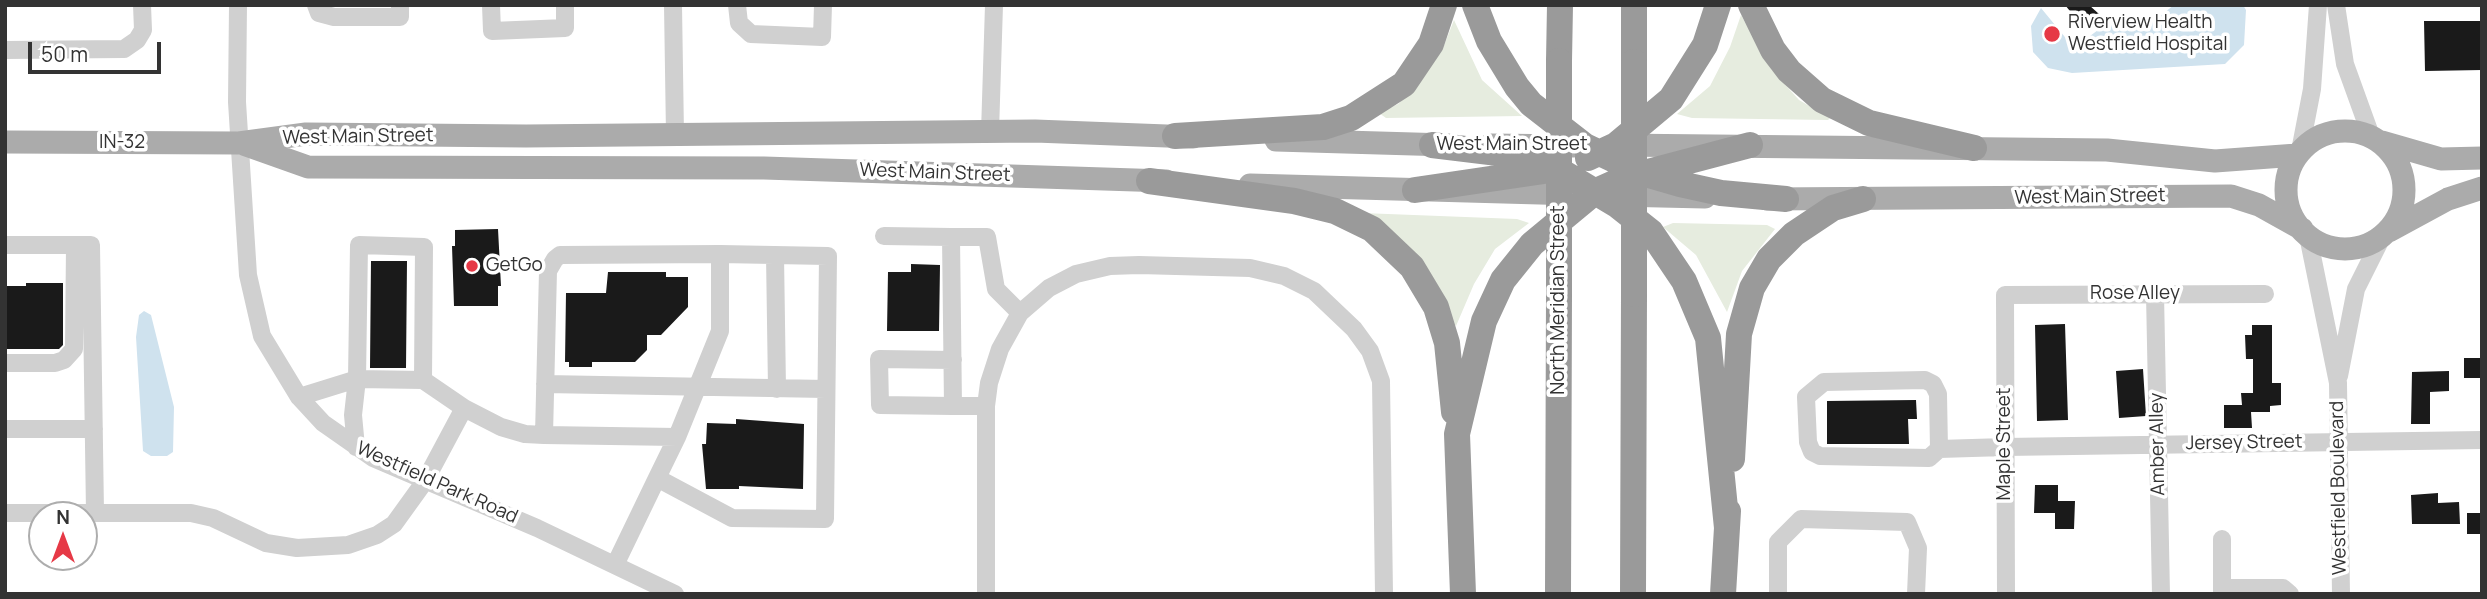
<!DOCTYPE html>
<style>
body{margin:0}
#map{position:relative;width:2487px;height:599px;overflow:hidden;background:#fff;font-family:Manrope,sans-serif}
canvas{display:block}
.frame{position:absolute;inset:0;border:7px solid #333;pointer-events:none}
.north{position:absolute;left:28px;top:501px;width:70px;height:70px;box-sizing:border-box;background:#fff;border:2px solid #adadad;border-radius:50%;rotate:0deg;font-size:19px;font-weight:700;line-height:28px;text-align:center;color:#333}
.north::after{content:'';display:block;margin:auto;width:24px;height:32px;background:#e63946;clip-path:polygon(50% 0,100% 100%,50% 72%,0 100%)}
.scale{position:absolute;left:28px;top:42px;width:133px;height:32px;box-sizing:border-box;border:4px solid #333;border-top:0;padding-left:9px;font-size:21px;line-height:24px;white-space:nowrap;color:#333;-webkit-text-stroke:5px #fff;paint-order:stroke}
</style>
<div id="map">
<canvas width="2487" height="599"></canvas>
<div class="frame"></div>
<div class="north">N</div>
<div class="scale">50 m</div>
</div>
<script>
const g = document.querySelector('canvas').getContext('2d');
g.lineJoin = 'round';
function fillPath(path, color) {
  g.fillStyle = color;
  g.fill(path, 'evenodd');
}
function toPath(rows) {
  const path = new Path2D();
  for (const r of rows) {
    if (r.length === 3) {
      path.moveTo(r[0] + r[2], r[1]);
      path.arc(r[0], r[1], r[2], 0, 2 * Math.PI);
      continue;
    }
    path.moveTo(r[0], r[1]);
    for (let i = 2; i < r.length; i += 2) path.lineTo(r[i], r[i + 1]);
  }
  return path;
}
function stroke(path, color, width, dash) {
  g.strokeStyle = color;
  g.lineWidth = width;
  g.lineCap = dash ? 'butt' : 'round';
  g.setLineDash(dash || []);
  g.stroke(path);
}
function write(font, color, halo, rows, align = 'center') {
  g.font = font + ' Manrope,sans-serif';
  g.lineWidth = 7;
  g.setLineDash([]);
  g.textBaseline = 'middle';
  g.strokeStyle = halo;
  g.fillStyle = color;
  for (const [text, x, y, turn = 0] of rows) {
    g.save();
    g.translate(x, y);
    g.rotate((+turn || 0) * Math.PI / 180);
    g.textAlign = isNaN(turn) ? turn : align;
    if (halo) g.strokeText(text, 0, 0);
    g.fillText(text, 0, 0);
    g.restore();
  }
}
const green = toPath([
 [1741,15,1772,70,1799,100,1830,118,1828,120,1692,118,1677,114,1710,86,1730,47],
 [1454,20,1482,80,1522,116,1386,118,1379,113,1398,104,1413,90,1443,48],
 [1362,213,1517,219,1529,223,1495,249,1474,284,1456,326],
 [1673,223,1767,225,1775,229,1742,271,1727,312,1696,255,1663,227]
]);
const water = toPath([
 [2174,5,2243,5,2246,10,2244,45,2225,64,2072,73,2048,68,2033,52,2031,26,2041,8,2074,48,2114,18,2160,16],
 [144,311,151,315,174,407,173,452,167,456,151,456,143,451,136,337,139,315]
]);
const building = toPath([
 [2065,5,2089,5,2099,14,2083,27],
 [2424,21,2482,21,2482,70,2425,71],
 [498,229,501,286,498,286,498,306,454,306,452,246,455,246,455,230],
 [371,261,407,261,406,368,370,368],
 [911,264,940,265,939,331,887,331,888,272,911,272],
 [608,272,666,272,666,277,688,277,688,307,661,335,647,335,647,350,635,362,592,362,592,367,569,367,569,362,565,362,566,293,606,293],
 [26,283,63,283,63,345,59,349,5,349,5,286,26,286],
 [2065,324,2068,420,2037,421,2035,325],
 [2252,325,2272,325,2272,383,2281,383,2281,405,2270,406,2270,412,2251,412,2252,428,2224,428,2224,405,2242,405,2241,393,2253,393,2253,359,2246,359,2245,335,2252,335],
 [2464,358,2482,358,2482,378,2464,378],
 [2143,369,2146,416,2119,418,2116,371],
 [2449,371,2449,391,2430,392,2430,424,2411,424,2412,372],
 [1916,400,1917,419,1908,419,1909,444,1827,444,1827,401],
 [736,419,804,424,803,489,739,486,739,489,706,489,702,444,706,444,707,423,736,424],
 [2035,485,2058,485,2058,501,2075,501,2074,529,2055,529,2055,513,2034,513],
 [2438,493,2438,503,2459,502,2460,524,2412,524,2411,495],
 [2467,513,2482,513,2482,534,2467,534]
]);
const minor = toPath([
 [238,5,237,102,248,275,262,336,299,397,323,423,373,458,537,528,675,594],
 [316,5,319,13,334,17,400,17,400,5],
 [491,5,492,31,565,28,565,5],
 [673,5,675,135],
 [737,5,739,23,751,34,822,37,823,5],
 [2336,5,2345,64,2371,136],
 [5,50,124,49,137,40,143,30,142,5],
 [990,132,994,5],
 [2300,151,2312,89,2318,5],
 [884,236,951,237],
 [2308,236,2338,383,2341,594],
 [5,245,91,245,95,512],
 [775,255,777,389],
 [2155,294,2161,594],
 [953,360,879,359,880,405,953,406],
 [5,363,55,363,64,360,74,349,75,245],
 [2339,376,2356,289,2383,235],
 [423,380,357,379,359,245,424,247,423,380,464,408,501,427,525,434,544,435,677,437,720,331,720,254,828,256,825,519,732,518,657,478,677,437],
 [545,384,826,389],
 [299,397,357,379,353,415,356,447],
 [986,406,953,406,951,237,987,237,996,289,1020,313],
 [5,429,94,429],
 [544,435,548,271,555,259,560,255,720,254],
 [1939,449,1938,394,1933,384,1925,380,1824,382,1806,397,1808,442,1812,452,1820,456,1929,458,1939,449,2005,447,2482,440],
 [5,513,191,513,213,518,266,543,297,548,348,545,377,535,394,524,425,481,464,408],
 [2222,539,2222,594],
 [615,565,657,478],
 [2222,588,2283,588,2290,594],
 [986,594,986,406,989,383,1000,349,1020,313,1049,288,1076,274,1110,266,1139,265,1250,268,1284,276,1314,291,1354,329,1370,351,1381,381,1384,594],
 [1778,594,1778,542,1801,519,1907,522,1918,548,1916,594],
 [2006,594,2005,295,2265,294]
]);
const major = toPath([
 [2345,190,59],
 [1276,140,1448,145],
 [5,142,239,143,306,134,526,136,1035,131,1193,137],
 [2382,142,2441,159,2482,158],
 [246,145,308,167,764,168,1166,181],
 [1490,145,1574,146],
 [1616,145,2107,150,2215,161,2297,155],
 [1250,185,1576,194],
 [1617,195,1705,197],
 [1767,199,2231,196,2259,205,2302,229],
 [2389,231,2448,199,2482,188]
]);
const highway = toPath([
 [1475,5,1489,41,1517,87,1531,104,1585,146,1642,173,1680,184,1721,193,1786,199],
 [1751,5,1773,50,1789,71,1822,100,1869,123,1974,148],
 [1559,61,1560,5],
 [1634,62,1634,5],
 [1175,136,1323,127,1351,118,1404,84,1431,44,1444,5],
 [1432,145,1498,153,1557,169,1617,205,1651,232,1684,281,1708,338,1727,528],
 [1588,158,1616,145,1671,99,1705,45,1718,5],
 [1149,181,1294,201,1335,211,1372,229,1412,267,1436,307,1447,343,1454,412],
 [1415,190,1544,171],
 [1732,459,1739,334,1752,288,1769,259,1794,234,1833,208,1863,199],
 [1463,594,1457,434,1484,321,1503,280,1532,244,1596,191,1625,178,1750,145],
 [1558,594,1559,294],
 [1633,594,1634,294],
 [1723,594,1728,511]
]);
const highwayBridge = toPath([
 [1559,61,1559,294],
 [1634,62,1634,294]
]);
const markers = [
 [2052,34,9,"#e63946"],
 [472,266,7,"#e63946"]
];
const poiNames = [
 ["Riverview Health",2068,23],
 ["Westfield Hospital",2068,45],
 ["GetGo",486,266]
];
const streetNames = [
 ["West Main Street",358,137,-1],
 ["IN-32",122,143],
 ["West Main Street",1512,145],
 ["West Main Street",935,173,2],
 ["West Main Street",2090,197,-1],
 ["Rose Alley",2135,294],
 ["North Meridian Street",1559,300,-90],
 ["Jersey Street",2244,443,-1],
 ["Maple Street",2005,444,-90],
 ["Amber Alley",2158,444,-91],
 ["Westfield Park Road",437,483,24],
 ["Westfield Boulevard",2339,488,-91]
];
fillPath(green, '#e6ecdf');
fillPath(water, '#cfe2ee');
fillPath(building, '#1a1a1a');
stroke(minor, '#d0d0d0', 18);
stroke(major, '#ababab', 23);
stroke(highway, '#9a9a9a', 26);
stroke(highwayBridge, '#9a9a9a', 26);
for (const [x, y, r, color] of markers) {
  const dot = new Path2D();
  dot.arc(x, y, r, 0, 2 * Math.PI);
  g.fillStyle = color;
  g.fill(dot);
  stroke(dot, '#fff', 2.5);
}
write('19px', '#333', '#fff', poiNames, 'left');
write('19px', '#333', '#fff', streetNames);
</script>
